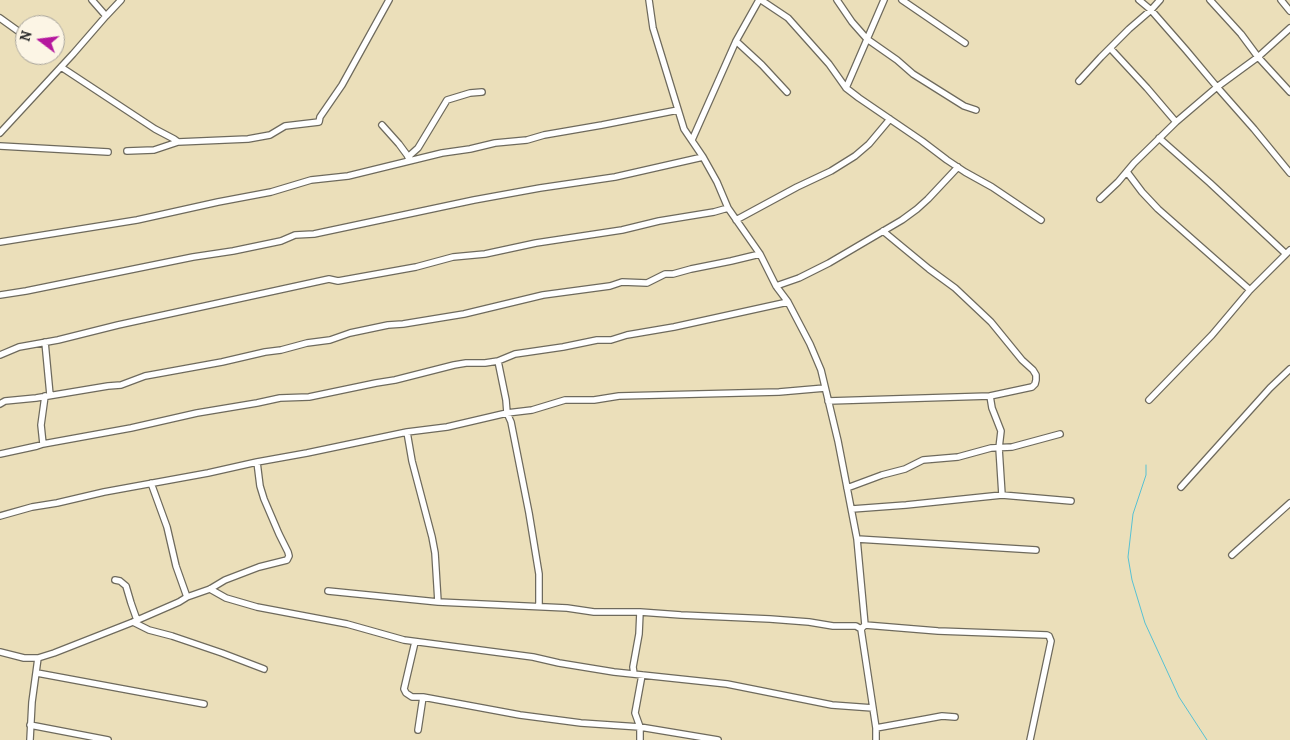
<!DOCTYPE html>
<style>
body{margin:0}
#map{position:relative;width:1290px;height:740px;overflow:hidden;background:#ebdfba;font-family:Alegreya,serif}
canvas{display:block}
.north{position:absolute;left:15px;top:15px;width:50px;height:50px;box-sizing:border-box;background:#fcf5e5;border:1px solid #a8a49b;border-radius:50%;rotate:285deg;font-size:14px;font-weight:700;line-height:20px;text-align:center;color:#2b2b2b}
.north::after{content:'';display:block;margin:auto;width:18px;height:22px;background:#b5179e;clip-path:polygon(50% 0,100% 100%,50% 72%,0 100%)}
</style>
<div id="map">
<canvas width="1290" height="740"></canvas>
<div class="north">N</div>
</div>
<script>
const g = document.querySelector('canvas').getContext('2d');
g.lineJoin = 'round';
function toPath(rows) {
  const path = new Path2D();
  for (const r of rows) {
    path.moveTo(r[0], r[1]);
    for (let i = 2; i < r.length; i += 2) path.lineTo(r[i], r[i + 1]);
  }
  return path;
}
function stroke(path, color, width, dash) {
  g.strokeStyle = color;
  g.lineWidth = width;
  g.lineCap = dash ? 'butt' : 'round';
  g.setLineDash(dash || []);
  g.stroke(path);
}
const stream = toPath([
 [1146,465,1146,475,1133,514,1128,557,1132,580,1145,623,1179,697,1207,740]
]);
const street = toPath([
 [92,0,106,16],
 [649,0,653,28,684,129,703,157,717,182,728,208,760,254,776,286,788,302,810,344,821,370,838,441,857,539,865,625,861,629,876,728,876,740],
 [761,0,788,18,829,64,846,88,859,98,922,141,947,160,965,172,992,187,1041,220],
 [837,0,852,22,867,39,897,60,913,74,964,106,976,110],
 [902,0,965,43],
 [1139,0,1151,10,1186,50,1217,87,1254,129,1290,173],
 [1210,0,1241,34,1258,57,1290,92],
 [1281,0,1290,11],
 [0,18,25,36],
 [736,41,762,65,787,92],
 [1110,48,1147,88,1176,122],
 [61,67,155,129,174,139,178,142,248,139,270,135,285,126,319,122,320,117,342,85,389,0],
 [1079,81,1101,57,1129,29,1151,10,1160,0],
 [846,88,884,0],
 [382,125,399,144,410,159],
 [0,133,73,54,106,16,121,0],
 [1159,138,1210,183,1286,254],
 [692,140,736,41,759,0],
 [0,146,108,152],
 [127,151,154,150,178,142],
 [408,157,418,148,447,100,470,93,482,92],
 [1127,172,1142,192,1158,209,1250,290],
 [1100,199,1118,182,1134,163,1176,122,1217,87,1258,57,1290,28],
 [736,220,797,187,831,171,855,156,869,144,890,119],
 [883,231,929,269,955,288,991,322,1022,360,1033,370,1036,375,1036,380,1035,384,1032,387,990,396],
 [0,242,137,220,218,202,271,192,311,180,348,176,442,153,470,149,495,143,527,140,544,135,602,125,678,110],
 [776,286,799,278,829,263,902,220,917,209,928,199,958,167],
 [0,295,26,291,193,257,233,251,281,241,295,235,314,234,474,200,540,188,615,177,703,157],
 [45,342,50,395],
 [0,355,19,347,58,340,118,325,329,279,338,281,416,267,453,257,485,254,536,243,622,230,659,221,714,212,728,208],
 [498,361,506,400,507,413,511,422,529,513,539,574,539,606],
 [1149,400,1212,335,1250,290,1290,250],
 [828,401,990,396,992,408,1001,431,999,448,1002,495],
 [0,404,5,401,36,398,108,386,121,385,145,376,222,362,265,352,281,350,307,343,330,340,350,333,388,325,403,324,464,314,543,295,610,286,622,282,647,283,665,274,673,274,691,269,731,261,760,254],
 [407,432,412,461,432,537,435,553,438,602,567,608,594,612,640,612,681,615,770,619,809,622,833,626,856,626,861,629],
 [43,444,41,425,45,396],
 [0,454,37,446,43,444,131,428,197,413,257,403,280,398,309,397,376,383,395,380,454,365,466,363,485,363,498,361,515,354,563,347,597,340,611,340,627,335,674,327,788,302],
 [151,483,167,527,176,566,187,597],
 [1181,487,1270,388,1290,369],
 [847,488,882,475,905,469,923,460,958,457,991,448,1012,447,1060,434],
 [852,509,906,505,1002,495,1071,501],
 [0,516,32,507,57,503,104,492,208,473,257,462,307,453,407,432,447,427,507,413,532,410,565,400,594,400,619,396,779,392,825,388],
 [857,539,1036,550],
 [1232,555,1290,503],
 [115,580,120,581,126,586,131,603,137,620],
 [210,589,226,598,257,607,347,624,404,640,533,657,559,663,614,672,727,684,832,705,873,708],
 [328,591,438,602],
 [133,622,149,630,172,636,222,653,264,669],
 [865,625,938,631,1047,635,1049,636,1051,641,1030,740],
 [415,642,404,689,406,693,412,697,423,697,520,715,581,723,640,727,718,740],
 [0,652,24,658,38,658,54,653,133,622,179,602,187,597,210,589,225,580,259,567,287,560,289,556,288,552,279,534,264,499,260,486,257,462],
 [37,673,204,704],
 [634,674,633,667,639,634,640,612],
 [30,725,108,740],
 [876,728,926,719,942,716,955,717],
 [418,730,423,697],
 [30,740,32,702,38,658],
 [640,740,640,727,635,713,642,675]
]);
stroke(stream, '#57c1d3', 1);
stroke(street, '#6e6a5d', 8);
stroke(street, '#fff', 5.5);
</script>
